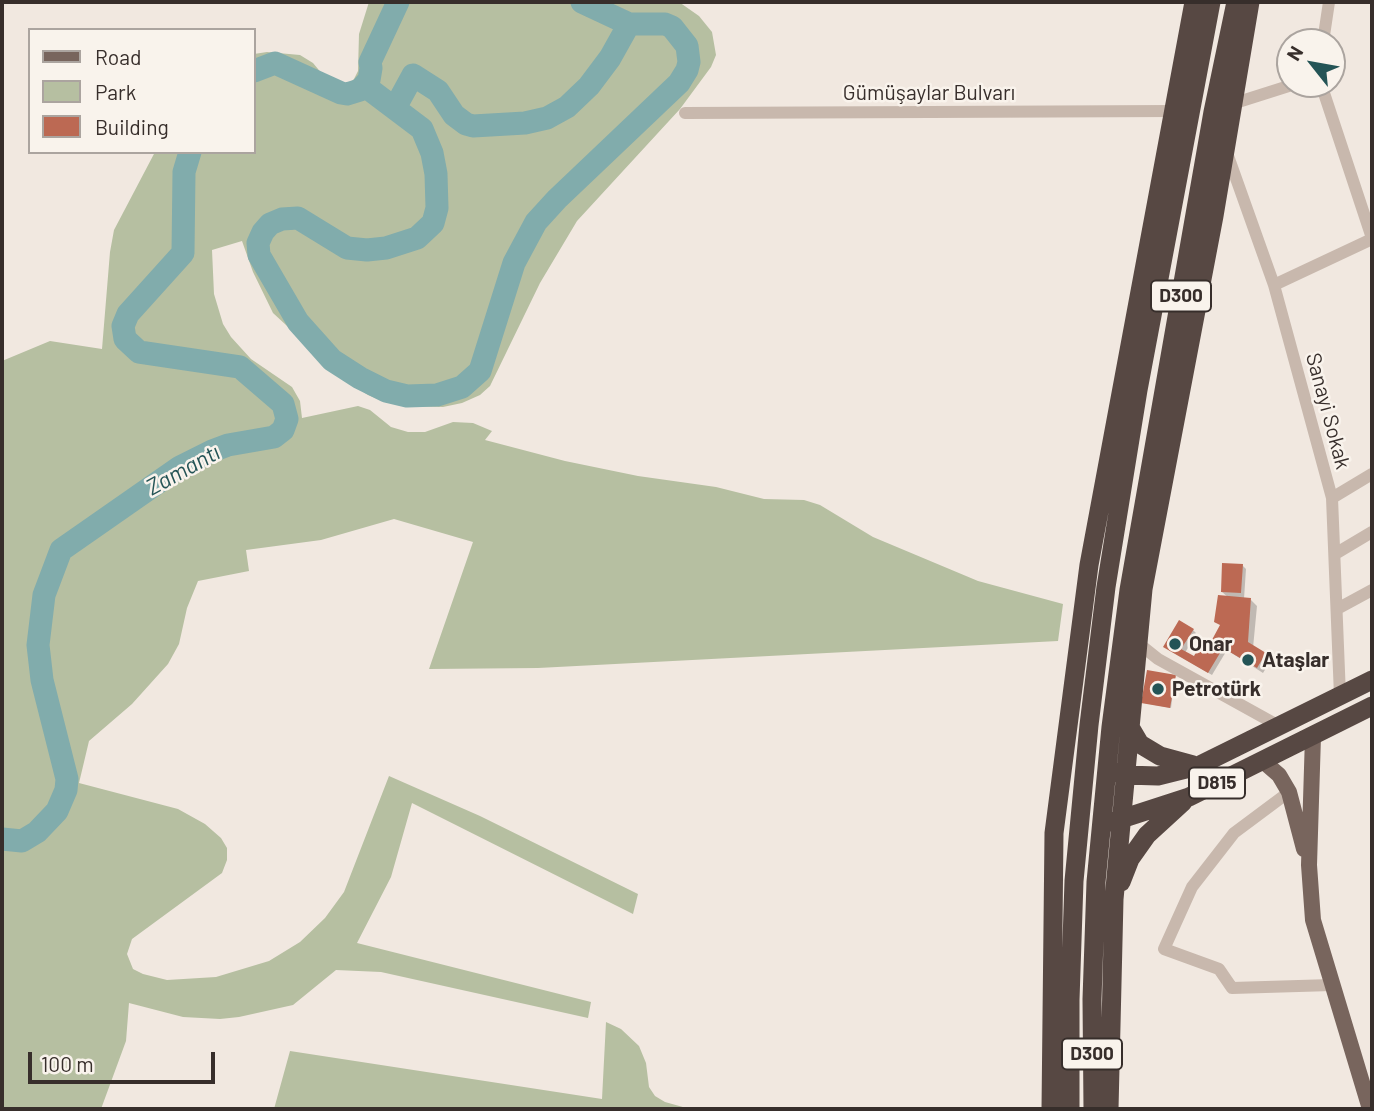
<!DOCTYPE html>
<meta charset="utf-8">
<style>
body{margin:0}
#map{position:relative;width:1374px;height:1111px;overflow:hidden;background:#f1e8e0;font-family:Barlow,sans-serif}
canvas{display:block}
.frame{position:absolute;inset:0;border:4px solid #372e2b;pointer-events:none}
.legend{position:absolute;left:28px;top:28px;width:228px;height:126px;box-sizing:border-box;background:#f9f3ec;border:2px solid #aba49f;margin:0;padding:9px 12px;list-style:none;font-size:21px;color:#372e2b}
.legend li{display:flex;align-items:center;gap:14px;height:35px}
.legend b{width:35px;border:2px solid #aba49f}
.north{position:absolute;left:1276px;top:28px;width:70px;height:70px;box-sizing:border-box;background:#f9f3ec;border:2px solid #aba49f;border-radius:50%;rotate:301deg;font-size:19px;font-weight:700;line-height:28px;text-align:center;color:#372e2b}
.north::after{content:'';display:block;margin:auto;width:24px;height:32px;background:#245456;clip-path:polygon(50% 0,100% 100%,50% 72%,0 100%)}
.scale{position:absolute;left:28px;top:1052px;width:187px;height:32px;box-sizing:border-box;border:4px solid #372e2b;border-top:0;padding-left:9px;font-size:21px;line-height:24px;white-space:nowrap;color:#372e2b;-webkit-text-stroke:5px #f9f3ec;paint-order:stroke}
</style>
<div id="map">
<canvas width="1374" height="1111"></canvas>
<div class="frame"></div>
<ul class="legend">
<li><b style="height:9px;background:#78655d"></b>Road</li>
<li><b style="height:19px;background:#b6bfa1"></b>Park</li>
<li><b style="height:19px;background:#bc6953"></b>Building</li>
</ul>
<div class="north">N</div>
<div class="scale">100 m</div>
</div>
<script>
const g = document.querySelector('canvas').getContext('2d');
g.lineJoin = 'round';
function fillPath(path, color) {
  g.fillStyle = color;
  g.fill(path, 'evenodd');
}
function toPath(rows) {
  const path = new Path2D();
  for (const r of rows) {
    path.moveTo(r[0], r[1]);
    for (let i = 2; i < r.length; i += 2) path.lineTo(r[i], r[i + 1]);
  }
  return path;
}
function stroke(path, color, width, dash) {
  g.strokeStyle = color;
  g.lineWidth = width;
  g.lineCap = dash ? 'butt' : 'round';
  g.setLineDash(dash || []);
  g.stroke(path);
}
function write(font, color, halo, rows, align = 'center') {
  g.font = font + ' Barlow,sans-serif';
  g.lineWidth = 5;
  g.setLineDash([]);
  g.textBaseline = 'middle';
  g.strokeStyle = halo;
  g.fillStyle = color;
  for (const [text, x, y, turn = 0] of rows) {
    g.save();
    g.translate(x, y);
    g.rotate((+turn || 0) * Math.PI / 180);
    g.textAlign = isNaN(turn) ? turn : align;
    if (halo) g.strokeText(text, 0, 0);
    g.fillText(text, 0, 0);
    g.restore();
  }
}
const green = toPath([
 [369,2,679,2,699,16,712,32,716,55,711,67,680,109,577,221,540,283,490,386,480,395,462,403,443,407,404,406,385,402,368,395,327,368,299,337,273,313,253,272,242,241,212,250,214,294,223,324,231,337,251,359,292,387,300,401,302,418,358,406,370,410,391,427,408,432,425,432,453,422,473,423,492,431,485,440,565,461,638,476,716,487,764,499,804,500,820,505,873,537,978,581,1063,604,1058,641,538,668,429,669,473,542,394,519,321,540,246,550,249,571,198,581,187,608,179,644,168,664,132,704,89,741,79,783,178,809,205,824,221,838,227,848,227,860,222,873,132,939,127,954,133,969,143,974,167,980,216,977,269,961,300,942,325,918,344,892,389,776,480,816,638,894,633,914,412,803,391,877,357,943,591,1002,588,1018,381,972,336,970,293,1005,239,1017,220,1019,183,1017,129,1003,126,1041,101,1109,2,1109,2,361,50,341,102,349,110,252,114,230,155,152,254,152,254,54,267,52,300,55,313,63,323,75,339,84,347,85,354,79,358,71,359,34],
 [606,1022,621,1029,639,1046,646,1063,649,1087,655,1096,665,1102,690,1109,274,1109,290,1051,602,1099]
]);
const shadow = toPath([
 [1242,565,1246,569,1244,599,1251,600,1257,606,1253,648,1271,660,1263,673,1227,650,1212,675,1169,650,1193,630,1196,633,1185,653,1194,659,1207,651,1222,627,1229,598,1222,592],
 [1175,676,1171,708,1144,703]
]);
const river = toPath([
 [254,71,275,63,341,93,347,94,360,90,369,80,371,68,370,62,398,2],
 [365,86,422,129,432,153,436,174,437,208,433,223,417,238,386,248,367,250,347,248,298,218,282,219,270,224,263,232,258,243,259,255,298,322,332,360,360,378,386,391,407,396,437,395,462,387,480,371,514,263,536,222,557,199,679,83,687,70,689,62,687,46,672,27,665,24,629,24,582,2],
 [395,108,413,75,438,91,454,115,466,124,473,126,525,123,547,118,567,107,589,86,610,58,629,24],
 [2,839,22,841,37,832,57,811,66,790,67,779,42,680,38,645,44,595,61,550,180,467,212,451,228,445,274,437,283,430,287,419,283,404,240,367,139,352,125,339,123,326,128,314,183,253,184,172,190,152]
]);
const building = toPath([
 [1222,563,1243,564,1241,593,1221,592],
 [1218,595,1251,598,1248,642,1266,653,1257,668,1223,648,1208,673,1163,647,1179,620,1194,629,1181,649,1194,656,1200,645,1207,649,1220,625,1214,622],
 [1147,670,1176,675,1170,708,1141,703]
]);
const minor = toPath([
 [1323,42,1329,2],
 [1321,84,1372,238],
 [1232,104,1295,84],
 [685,113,1173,111],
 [1227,153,1274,285,1332,498,1340,696],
 [1274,285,1372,239],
 [1332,498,1372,474],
 [1335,554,1372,532],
 [1337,609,1372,590],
 [1138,643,1158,659,1279,726],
 [1289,792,1234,833,1192,887,1164,949,1219,969,1232,988,1332,985]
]);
const major = toPath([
 [1313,736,1309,865,1313,920,1370,1109],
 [1264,762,1279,775,1289,792,1304,849]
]);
const highway = toPath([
 [1130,727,1140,744,1160,756,1193,765],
 [1115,772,1125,775,1158,776,1198,766,1372,680],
 [1112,822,1189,797,1372,706],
 [1121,882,1130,859,1147,835,1183,802],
 [1051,1109,1054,833,1089,565,1194,2],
 [1070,1109,1070,1000,1074,881,1089,725,1106,587,1138,390,1211,2],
 [1093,1109,1092,999,1096,882,1111,727,1129,590,1213,112,1236,2],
 [1109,1109,1114,899,1143,589,1214,216,1250,2]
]);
const markers = [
 [1175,644,7,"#245456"],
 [1248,660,7,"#245456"],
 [1158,689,7,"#245456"]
];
const shields = [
 [1181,296,60],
 [1217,783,56],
 [1092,1054,60]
];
const shieldNames = [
 ["D300",1181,296],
 ["D815",1217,783],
 ["D300",1092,1054]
];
const streetNames = [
 ["Gümüşaylar Bulvarı",929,93],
 ["Sanayi Sokak",1328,411,75]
];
const poiNames = [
 ["Onar",1189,644],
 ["Ataşlar",1262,660],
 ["Petrotürk",1172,689]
];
const waterNames = [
 ["Zamantı",183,470,-29]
];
fillPath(green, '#b6bfa1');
fillPath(shadow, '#0003');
stroke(river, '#81acac', 23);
fillPath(building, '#bc6953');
stroke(minor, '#c8b8ad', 12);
stroke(major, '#78655d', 16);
stroke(highway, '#574843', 19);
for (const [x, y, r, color] of markers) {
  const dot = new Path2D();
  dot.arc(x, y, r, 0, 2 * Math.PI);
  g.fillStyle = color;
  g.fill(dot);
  stroke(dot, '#f9f3ec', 2.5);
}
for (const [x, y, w] of shields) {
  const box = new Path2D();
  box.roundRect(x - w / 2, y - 15.5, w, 31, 5);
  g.fillStyle = '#f9f3ec';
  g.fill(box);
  stroke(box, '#372e2b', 2);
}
write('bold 19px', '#372e2b', null, shieldNames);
write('21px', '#372e2b', '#f9f3ec', streetNames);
write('bold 21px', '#372e2b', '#f9f3ec', poiNames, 'left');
write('italic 23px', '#245456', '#f9f3ec', waterNames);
</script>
